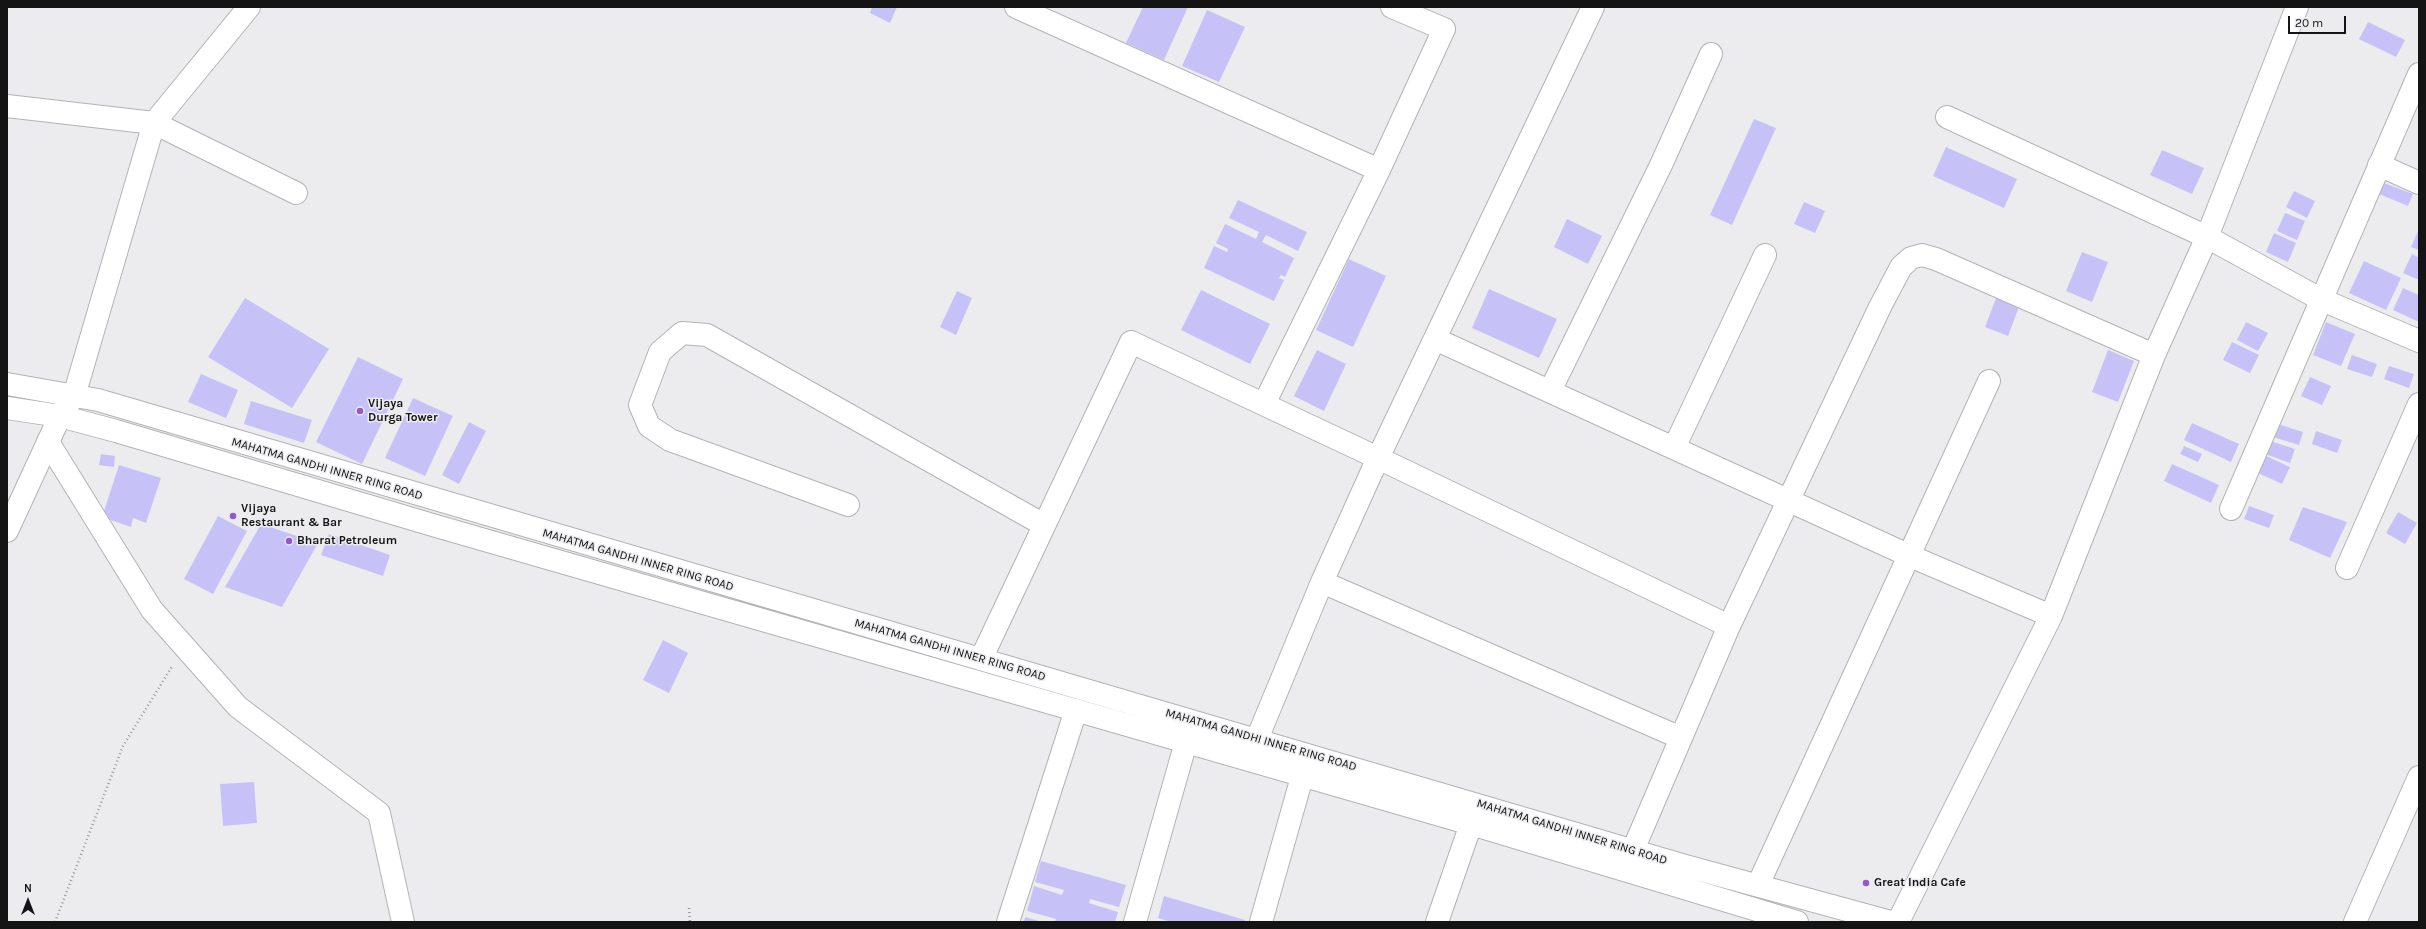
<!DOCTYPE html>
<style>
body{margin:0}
#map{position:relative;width:2426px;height:929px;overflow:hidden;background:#ececef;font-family:Karla,sans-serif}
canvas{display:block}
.frame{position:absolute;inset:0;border:8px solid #141415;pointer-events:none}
.north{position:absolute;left:8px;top:881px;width:40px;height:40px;-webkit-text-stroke:3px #ececef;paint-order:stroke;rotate:0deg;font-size:11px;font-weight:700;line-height:16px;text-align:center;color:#141415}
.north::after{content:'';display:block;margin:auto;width:14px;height:18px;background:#141415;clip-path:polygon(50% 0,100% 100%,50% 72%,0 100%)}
.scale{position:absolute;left:2288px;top:16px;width:58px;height:18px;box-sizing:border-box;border:2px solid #141415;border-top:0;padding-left:5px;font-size:12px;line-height:14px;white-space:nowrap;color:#141415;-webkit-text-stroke:3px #ececef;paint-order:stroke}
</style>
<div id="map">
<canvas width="2426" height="929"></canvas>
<div class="frame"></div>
<div class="north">N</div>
<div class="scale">20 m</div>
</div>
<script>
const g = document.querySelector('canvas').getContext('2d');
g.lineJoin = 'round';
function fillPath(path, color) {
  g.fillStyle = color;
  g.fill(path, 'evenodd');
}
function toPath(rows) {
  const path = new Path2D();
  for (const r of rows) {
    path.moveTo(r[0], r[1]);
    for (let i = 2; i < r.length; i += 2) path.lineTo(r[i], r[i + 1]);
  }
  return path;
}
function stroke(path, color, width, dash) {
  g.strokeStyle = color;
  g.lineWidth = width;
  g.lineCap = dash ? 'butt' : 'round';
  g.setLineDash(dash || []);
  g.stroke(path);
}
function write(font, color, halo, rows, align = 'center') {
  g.font = font + ' Karla,sans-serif';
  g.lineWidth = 3;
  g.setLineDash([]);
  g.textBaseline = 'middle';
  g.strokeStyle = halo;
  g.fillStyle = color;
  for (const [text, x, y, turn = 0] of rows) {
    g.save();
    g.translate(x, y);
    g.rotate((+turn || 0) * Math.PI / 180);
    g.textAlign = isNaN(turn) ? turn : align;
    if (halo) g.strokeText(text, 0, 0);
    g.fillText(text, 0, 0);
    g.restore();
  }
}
const building = toPath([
 [872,7,897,7,890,23,870,13],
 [1143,7,1188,7,1164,60,1126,43],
 [1207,10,1245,27,1219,82,1182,66],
 [2368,22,2405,40,2396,57,2359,39],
 [1754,119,1776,128,1732,225,1710,215],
 [1946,147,2017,179,2004,208,1933,176],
 [2162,150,2204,168,2192,194,2150,175],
 [2384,183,2413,194,2408,206,2379,194],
 [2294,191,2315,201,2307,218,2286,207],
 [1238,200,1307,232,1298,251,1266,235,1262,242,1294,258,1285,277,1281,275,1279,278,1284,280,1274,301,1204,268,1214,246,1227,252,1228,249,1216,243,1225,224,1256,239,1259,232,1229,218],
 [1804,202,1825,211,1815,233,1794,224],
 [2285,213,2305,221,2297,240,2277,231],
 [1567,219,1602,236,1588,264,1554,247],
 [2419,229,2419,250,2411,247],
 [2274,233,2296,243,2288,262,2266,252],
 [2082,252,2108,262,2092,302,2066,291],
 [2412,254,2419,258,2419,280,2403,273],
 [1349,259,1386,276,1353,347,1316,330],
 [2364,261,2401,278,2386,310,2349,293],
 [2403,288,2419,295,2419,322,2393,310],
 [1489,289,1557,319,1539,358,1472,328],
 [1201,290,1270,324,1250,364,1181,330],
 [957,291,972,298,956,335,940,327],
 [245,298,329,349,292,408,208,357],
 [1996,298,2019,307,2008,336,1985,327],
 [2246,322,2268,333,2258,351,2237,340],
 [2326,322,2355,334,2341,366,2313,355],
 [2232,342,2259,355,2250,373,2223,360],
 [1317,350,1346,364,1324,411,1294,396],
 [2108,350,2134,361,2118,402,2092,392],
 [2352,355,2377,364,2372,377,2347,369],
 [358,357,403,379,362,464,316,442],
 [2389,366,2414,374,2409,388,2384,379],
 [201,374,238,390,226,418,188,402],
 [2310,377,2331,386,2322,405,2301,396],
 [413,398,453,416,425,476,385,458],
 [251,401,312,420,304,443,244,424],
 [469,422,486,431,459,484,442,475],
 [2192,423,2239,444,2231,462,2184,440],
 [2278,424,2303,432,2299,445,2273,437],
 [2316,431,2342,440,2337,453,2312,444],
 [2270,441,2295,449,2290,463,2265,454],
 [2184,446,2202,454,2198,462,2180,454],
 [101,454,115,456,114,467,99,465],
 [2264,455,2290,467,2282,484,2256,472],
 [2172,464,2219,485,2211,503,2164,481],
 [119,465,161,478,146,523,133,518,131,527,102,517],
 [2249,506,2274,515,2269,528,2244,519],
 [2303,507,2347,522,2330,558,2289,540],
 [2398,512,2417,523,2405,544,2386,533],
 [218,516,247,531,213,594,184,579],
 [261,524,318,543,282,607,225,587],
 [329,534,390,555,383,576,321,555],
 [663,640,688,653,669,693,643,680],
 [254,782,257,823,223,826,220,784],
 [1041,861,1126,885,1119,907,1090,899,1089,903,1118,912,1115,922,1055,922,1056,919,1027,911,1034,886,1062,895,1064,890,1035,882],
 [1164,896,1245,920,1244,922,1171,922,1158,918],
 [1025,917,1042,922,1024,922]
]);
const path = toPath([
 [689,908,690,922],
 [55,922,123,746,173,665]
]);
const street = toPath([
 [1016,7,1379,170,1264,404],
 [1593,7,1378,458,1729,626,1880,307,1901,267,1911,258,1922,255,1936,259,2154,355],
 [7,106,154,123,296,193],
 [1947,117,2207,237,2320,299,2419,341],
 [2379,165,2419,183],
 [1379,170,1444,29,1392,7],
 [1435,339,1910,556,2051,616],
 [1550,391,1661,165,1711,54],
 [48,442,152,610,238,707,379,813,403,922],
 [1674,448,1765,255],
 [848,505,670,440,649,426,640,405,660,352,682,333,707,335,1044,525],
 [2231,509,2419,74],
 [2347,568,2419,404],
 [1322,582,1681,738],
 [981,659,1131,342,1378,458,1322,582,1257,739],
 [1633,850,1729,626],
 [1758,885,1989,381],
 [1008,922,1076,710],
 [1135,922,1186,742],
 [1261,922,1302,777],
 [1437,922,1471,824],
 [1898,922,2051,616,2154,355,2207,237,2297,7],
 [2355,922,2419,777]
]);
const secondary = toPath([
 [7,531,60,416,74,396,154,123,249,7]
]);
const primary = toPath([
 [7,384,98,400,1682,865,1891,922],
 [7,408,60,416,116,431,436,526,1471,824,1797,922]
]);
const markers = [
 [360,411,4,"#9258d0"],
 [233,516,4,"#9258d0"],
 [289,541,4,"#9258d0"],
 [1866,883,4,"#9258d0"]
];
const poiNames = [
 ["Vijaya",368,404],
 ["Durga Tower",368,418],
 ["Vijaya",241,509],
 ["Restaurant & Bar",241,523],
 ["Bharat Petroleum",297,541],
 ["Great India Cafe",1874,883]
];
const streetNames = [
 ["MAHATMA GANDHI INNER RING ROAD",327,469,16],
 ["MAHATMA GANDHI INNER RING ROAD",638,560,16],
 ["MAHATMA GANDHI INNER RING ROAD",950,650,16],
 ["MAHATMA GANDHI INNER RING ROAD",1261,740,16],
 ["MAHATMA GANDHI INNER RING ROAD",1572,832,17]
];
fillPath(building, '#c6c2f8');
stroke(street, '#b3b3b6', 24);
stroke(secondary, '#b3b3b6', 24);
stroke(primary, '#b3b3b6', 24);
stroke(path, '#99999c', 2.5, [1, 3]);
stroke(street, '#fff', 22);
stroke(secondary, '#fff', 22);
stroke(primary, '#fff', 22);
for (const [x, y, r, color] of markers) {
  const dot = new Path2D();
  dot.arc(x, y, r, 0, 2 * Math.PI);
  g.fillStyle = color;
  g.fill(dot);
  stroke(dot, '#ececef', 1.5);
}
write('bold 12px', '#141415', '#ececef', poiNames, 'left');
write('12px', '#141415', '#ececef', streetNames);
</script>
